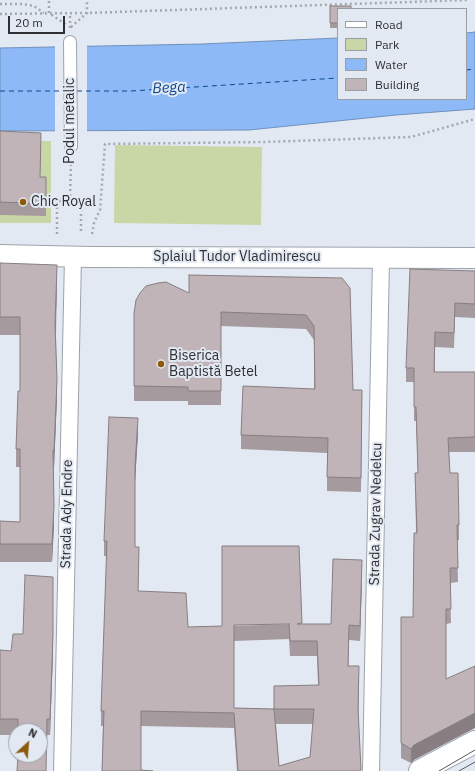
<!DOCTYPE html>
<meta charset="utf-8">
<style>
body{margin:0}
#map{position:relative;width:475px;height:771px;overflow:hidden;background:#e3e9f2;font-family:"IBM Plex Sans",sans-serif}
canvas{display:block}
.legend{position:absolute;left:337px;top:8px;width:130px;height:92px;box-sizing:border-box;background:#e3e9f2;border:1px solid #9a9fa5;margin:0;padding:5px 7px;list-style:none;font-size:12px;color:#2d2f32}
.legend li{display:flex;align-items:center;gap:8px;height:20px}
.legend b{width:20px;border:1px solid #9a9fa5}
.north{position:absolute;left:8px;top:723px;width:40px;height:40px;box-sizing:border-box;background:#e3e9f2;border:1px solid #9a9fa5;border-radius:50%;rotate:26deg;font-size:11px;font-weight:700;line-height:16px;text-align:center;color:#2d2f32}
.north::after{content:'';display:block;margin:auto;width:14px;height:18px;background:#8e5a0a;clip-path:polygon(50% 0,100% 100%,50% 72%,0 100%)}
.scale{position:absolute;left:8px;top:16px;width:57px;height:18px;box-sizing:border-box;border:2px solid #2d2f32;border-top:0;padding-left:5px;font-size:12px;line-height:14px;white-space:nowrap;color:#2d2f32;-webkit-text-stroke:3px #e3e9f2;paint-order:stroke}
</style>
<div id="map">
<canvas width="475" height="771"></canvas>
<ul class="legend">
<li><b style="height:5px;background:#fff"></b>Road</li>
<li><b style="height:11px;background:#c9d7a7"></b>Park</li>
<li><b style="height:11px;background:#8db9f6"></b>Water</li>
<li><b style="height:11px;background:#c0b4b8"></b>Building</li>
</ul>
<div class="north">N</div>
<div class="scale">20 m</div>
</div>
<script>
const g = document.querySelector('canvas').getContext('2d');
g.lineJoin = 'round';
function fillPath(path, color) {
  g.fillStyle = color;
  g.fill(path, 'evenodd');
}
function toPath(rows) {
  const path = new Path2D();
  for (const r of rows) {
    path.moveTo(r[0], r[1]);
    for (let i = 2; i < r.length; i += 2) path.lineTo(r[i], r[i + 1]);
  }
  return path;
}
function stroke(path, color, width, dash) {
  g.strokeStyle = color;
  g.lineWidth = width;
  g.lineCap = dash ? 'butt' : 'round';
  g.setLineDash(dash || []);
  g.stroke(path);
}
function write(font, color, halo, rows, align = 'center') {
  g.font = font + ' "IBM Plex Sans",sans-serif';
  g.lineWidth = 4;
  g.setLineDash([]);
  g.textBaseline = 'middle';
  g.strokeStyle = halo;
  g.fillStyle = color;
  for (const [text, x, y, turn = 0] of rows) {
    g.save();
    g.translate(x, y);
    g.rotate((+turn || 0) * Math.PI / 180);
    g.textAlign = isNaN(turn) ? turn : align;
    if (halo) g.strokeText(text, 0, 0);
    g.fillText(text, 0, 0);
    g.restore();
  }
}
const green = toPath([
 [0,140,51,141,51,223,0,223],
 [115,145,262,147,261,225,114,223]
]);
const water = toPath([
 [475,32,475,109,396,115,249,130,0,131,0,48,202,44,338,38,338,99,466,99,466,33,475,32]
]);
const pier = toPath([
 [87,44,87,133,55,133,55,45]
]);
const ferry = toPath([
 [466,70,475,69],
 [0,91,66,91],
 [77,91,131,91,338,78]
]);
const path = toPath([
 [49,1,49,13,68,26],
 [0,4,22,4,34,6,44,13],
 [0,14,87,13,467,0],
 [71,27,87,13,87,2],
 [70,28,70,13],
 [70,201,71,160],
 [57,234,57,201,81,201,81,234],
 [92,234,94,223,100,210,105,144,264,142,411,137,475,119]
]);
const pedestrian = toPath([
 [70,42,71,146]
]);
const minor = toPath([
 [62,771,73,257],
 [371,771,381,258]
]);
const tertiary = toPath([
 [0,255,91,257,475,258]
]);
const secondary = toPath([
 [420,771,475,742]
]);
const tram = toPath([
 [439,771,475,750],
 [459,771,475,762]
]);
const wall = toPath([
 [330,6,338,9,338,28,330,28],
 [0,131,41,145,40,177,46,177,46,216,0,215],
 [0,263,57,283,56,336,57,397,54,468,53,468,54,525,52,562,0,562,0,521,20,522,20,467,16,467,16,449,20,391,20,335,0,335],
 [475,271,475,318,455,317,454,348,435,347,435,372,475,372,475,452,449,452,450,473,459,525,459,540,457,540,458,582,450,583,451,623,446,624,414,760,411,763,401,758,401,617,413,617,416,533,415,473,418,473,416,421,414,421,414,382,406,382,406,368],
 [342,278,353,390,362,390,361,492,327,491,327,453,241,449,241,435,314,389,314,340,306,329,221,326,221,405,188,405,188,401,134,401,134,313,189,293],
 [138,433,135,482,135,547,139,562,138,591,188,627,302,624,331,624,362,576,360,641,349,640,348,666,359,681,358,714,361,771,237,771,234,728,141,726,102,771,103,726,101,726,101,711,107,556,104,556,104,541],
 [289,639,290,656,317,656,318,685,274,709,234,708,234,641],
 [276,724,313,724,310,757,279,766],
 [0,650,11,651,53,651,50,735,47,735,40,731,16,731,16,735,0,735]
]);
const shadedWall = toPath([
 [57,265,57,283,55,343,55,325],
 [57,379,57,397,54,468,54,450],
 [138,418,138,433,135,482,135,466],
 [54,506,54,525,52,562,52,544],
 [362,560,362,576,360,641,360,626],
 [53,577,53,651,50,735,50,719],
 [349,625,349,640,348,681,348,666],
 [359,666,359,681,358,724,358,708],
 [475,713,475,728,414,760,411,763,411,749,414,745]
]);
const building = toPath([
 [330,6,351,6,351,9,338,9,338,23,330,23,330,6],
 [0,131,41,133,40,177,46,177,46,204,0,202,0,131],
 [0,263,57,265,55,325,57,379,54,450,53,450,54,506,52,544,0,544,0,521,20,522,20,449,16,449,18,391,20,391,20,317,0,317,0,263],
 [410,269,475,271,475,304,455,303,454,333,435,332,434,372,475,372,475,437,448,438,450,473,458,473,459,525,457,525,458,568,450,568,451,609,446,609,446,679,475,666,475,713,414,745,411,749,401,743,401,617,413,617,414,533,417,533,415,473,418,473,416,407,414,407,414,368,406,368,410,269],
 [189,275,342,278,350,288,353,390,362,390,361,478,327,477,328,438,241,435,243,386,315,389,314,326,306,315,221,312,221,391,188,391,188,387,134,386,134,313,136,300,140,293,146,286,158,283,166,282,189,293,189,275],
 [109,417,138,418,135,466,135,547,139,547,138,591,186,593,188,627,222,626,222,546,299,546,302,623,297,624,331,624,333,559,362,560,360,626,349,625,348,666,359,666,358,708,361,769,360,771,238,771,234,713,141,711,141,770,153,771,102,771,104,711,101,711,107,541,104,541,109,417],
 [289,624,290,641,317,641,319,685,274,686,274,709,234,708,234,625,289,624],
 [274,709,314,709,310,757,279,766,274,709],
 [25,575,53,577,53,635,50,719,47,719,46,771,17,771,18,755,40,755,40,731,18,731,18,719,0,719,0,650,11,651,13,634,23,634,25,575]
]);
const markers = [
 [23,202,4,"#8e5a0a"],
 [161,364,4,"#8e5a0a"]
];
const streetNames = [
 ["Podul metalic",70,121,-90],
 ["Splaiul Tudor Vladimirescu",237,257],
 ["Strada Ady Endre",67,514,-89],
 ["Strada Zugrav Nedelcu",376,514,-89]
];
const poiNames = [
 ["Chic Royal",31,202],
 ["Biserica",169,356],
 ["Baptistă Betel",169,372]
];
const waterNames = [
 ["Bega",169,88,-3]
];
fillPath(green, '#c9d7a7');
fillPath(water, '#8db9f6');
stroke(water, '#7090bb', 1);
fillPath(pier, '#e3e9f2');
stroke(ferry, '#0d488e', 1, [5, 4]);
stroke(pedestrian, '#9da2aa', 14);
stroke(minor, '#9da2aa', 18);
stroke(tertiary, '#9da2aa', 22);
stroke(secondary, '#9da2aa', 24);
stroke(path, '#a4a8af', 2.5, [2, 3]);
stroke(pedestrian, '#fff', 12);
stroke(minor, '#fff', 16);
stroke(tertiary, '#fff', 20);
stroke(secondary, '#fff', 22);
stroke(tram, '#575a5e', 1);
fillPath(wall, '#a59b9e');
fillPath(shadedWall, '#867e81');
fillPath(building, '#c0b4b8');
stroke(building, '#867e81', 1);
for (const [x, y, r, color] of markers) {
  const dot = new Path2D();
  dot.arc(x, y, r, 0, 2 * Math.PI);
  g.fillStyle = color;
  g.fill(dot);
  stroke(dot, '#e3e9f2', 1.5);
}
write('14px', '#2d2f32', '#e3e9f2', streetNames);
write('14px', '#2d2f32', '#e3e9f2', poiNames, 'left');
write('italic 15px', '#0d488e', '#e3e9f2', waterNames);
</script>
